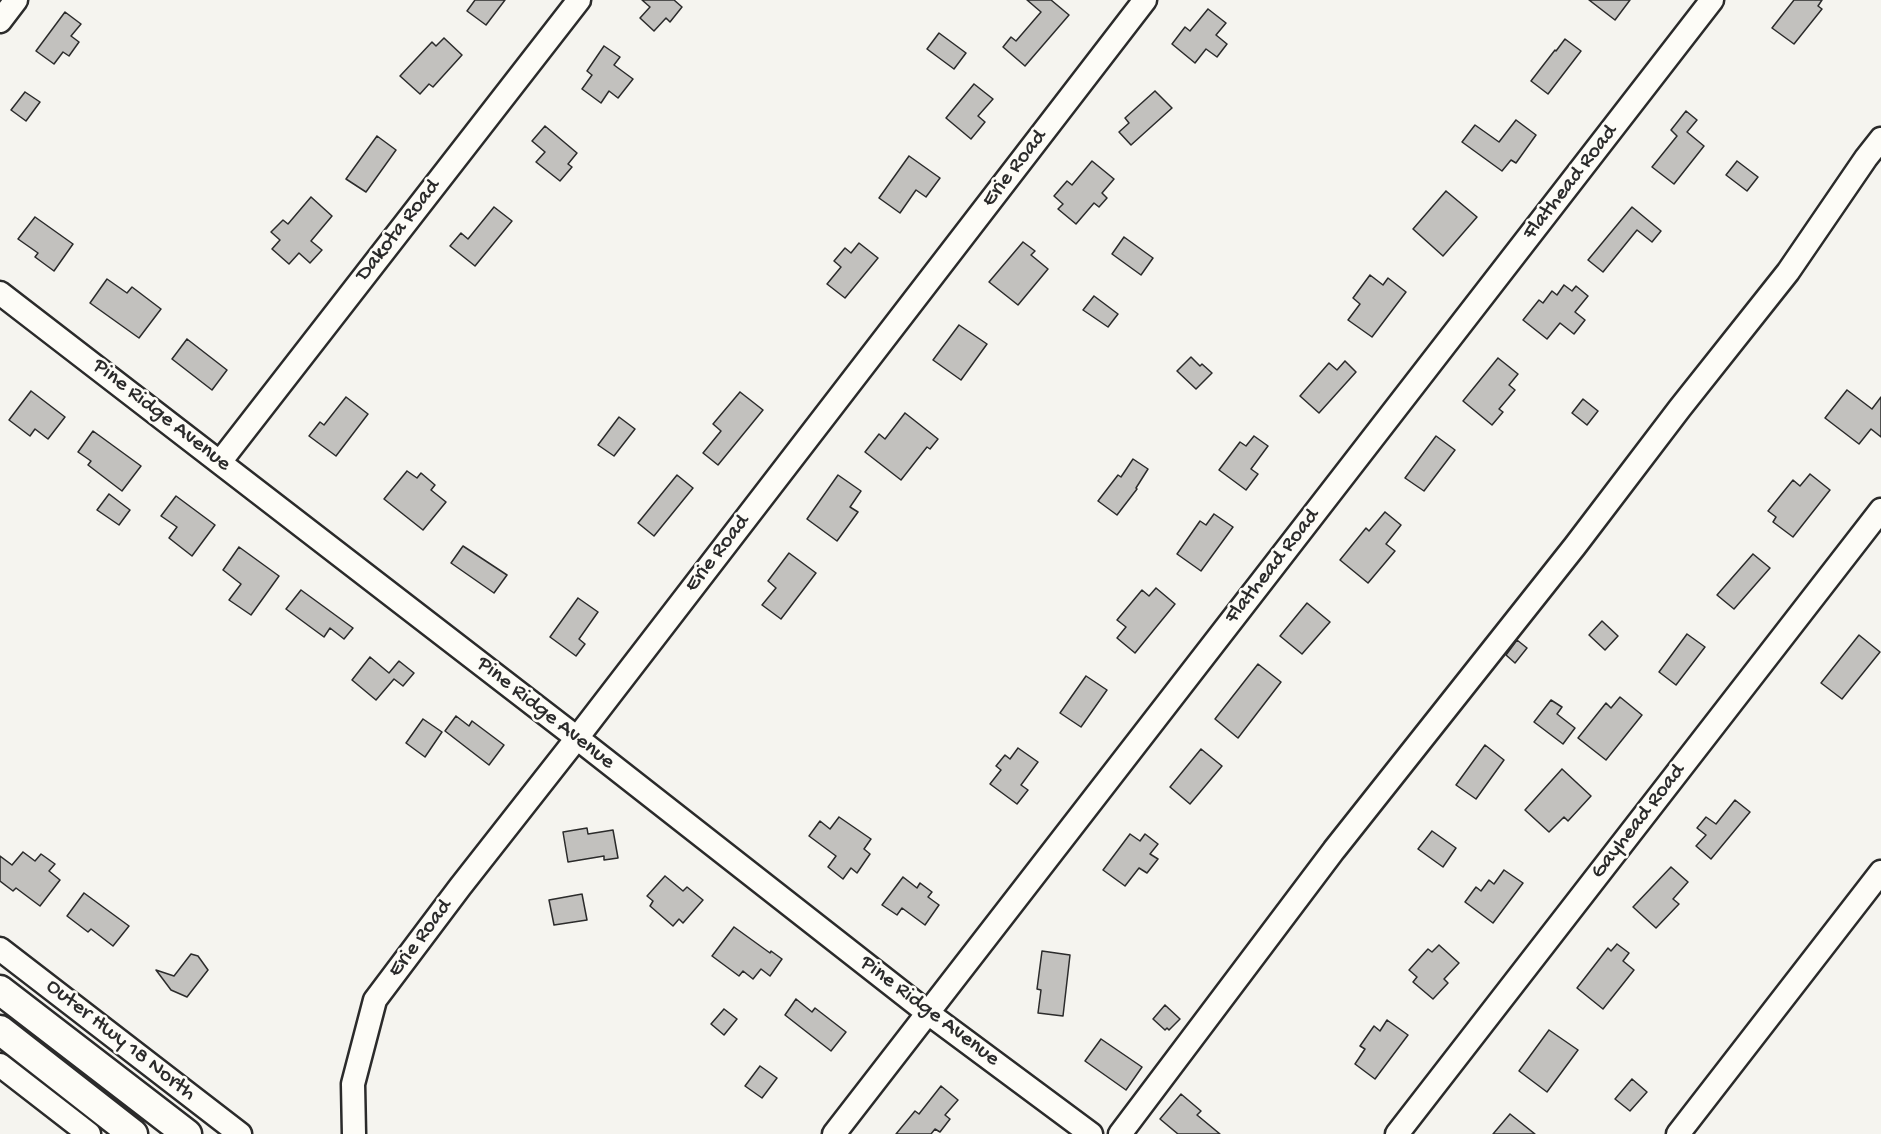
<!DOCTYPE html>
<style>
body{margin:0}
canvas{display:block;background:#f5f4ef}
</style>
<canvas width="1881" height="1134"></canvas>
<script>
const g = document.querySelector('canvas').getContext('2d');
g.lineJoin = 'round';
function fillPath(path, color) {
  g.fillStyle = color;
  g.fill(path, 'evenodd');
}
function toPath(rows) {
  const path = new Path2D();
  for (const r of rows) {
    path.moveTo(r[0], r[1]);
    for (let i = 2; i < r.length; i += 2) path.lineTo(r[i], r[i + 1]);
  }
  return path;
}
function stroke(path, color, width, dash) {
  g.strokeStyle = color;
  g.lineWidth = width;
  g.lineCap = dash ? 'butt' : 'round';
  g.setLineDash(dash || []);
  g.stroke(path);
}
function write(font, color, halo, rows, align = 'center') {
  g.font = font + ' "Gochi Hand",sans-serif';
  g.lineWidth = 5;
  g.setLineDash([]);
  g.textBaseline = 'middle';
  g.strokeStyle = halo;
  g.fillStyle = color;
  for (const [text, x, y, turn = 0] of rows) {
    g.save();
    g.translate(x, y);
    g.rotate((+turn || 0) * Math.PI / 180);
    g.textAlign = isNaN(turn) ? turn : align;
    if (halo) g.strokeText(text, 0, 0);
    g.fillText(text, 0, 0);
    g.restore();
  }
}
const building = toPath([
 [475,0,505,0,486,25,467,11,475,0],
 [642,0,674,0,682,7,670,22,666,18,654,31,640,18,650,7,642,0],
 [1027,0,1051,0,1069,15,1025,66,1003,47,1011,37,1016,41,1041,12,1027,0],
 [1589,0,1630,0,1615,20,1589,0],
 [1794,0,1822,0,1818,6,1822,9,1794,44,1772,28,1794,0],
 [1208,9,1226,23,1216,35,1227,44,1217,57,1206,49,1195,63,1172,44,1185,27,1190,31,1208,9],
 [65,12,81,24,71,36,79,42,69,56,63,52,54,64,36,51,65,12],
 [939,33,966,53,954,69,927,49,939,33],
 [444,38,462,55,433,87,429,84,420,94,400,76,432,42,436,46,444,38],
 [1565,39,1581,51,1548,94,1531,81,1555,50,1556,51,1565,39],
 [604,46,620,57,614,65,633,79,618,98,609,91,601,103,582,89,592,75,587,71,604,46],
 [974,84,993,99,978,116,985,122,971,139,946,118,974,84],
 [1155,91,1172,108,1131,145,1119,132,1129,123,1125,118,1155,91],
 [25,92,40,102,26,121,11,110,25,92],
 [1686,111,1697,120,1687,132,1704,146,1674,184,1652,167,1677,136,1671,130,1686,111],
 [1516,120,1536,135,1516,163,1511,160,1502,171,1462,142,1475,125,1499,142,1516,120],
 [545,126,577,153,568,164,572,167,560,181,536,162,545,152,532,141,545,126],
 [377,136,396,150,366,192,346,179,377,136],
 [909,156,940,178,926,197,916,190,900,213,879,198,909,156],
 [1092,161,1114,179,1102,193,1107,198,1099,207,1094,203,1076,224,1058,209,1063,204,1054,196,1067,181,1072,185,1092,161],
 [1737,161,1758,177,1747,191,1726,175,1737,161],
 [1446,191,1477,217,1443,256,1413,229,1446,191],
 [311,197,332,216,311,241,322,250,310,263,299,253,289,264,272,249,280,240,271,232,283,220,288,224,311,197],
 [494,207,512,221,475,266,450,246,461,233,468,239,494,207],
 [1632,207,1661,231,1652,242,1637,230,1603,272,1588,260,1632,207],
 [35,217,73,244,54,271,35,257,38,253,18,239,35,217],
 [1124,237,1153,258,1141,275,1112,254,1124,237],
 [1023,242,1035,251,1031,255,1048,269,1018,305,989,282,1023,242],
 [859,243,878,258,845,298,827,284,841,267,834,261,845,248,851,253,859,243],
 [1370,275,1383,285,1388,278,1406,292,1372,337,1348,320,1360,304,1353,298,1370,275],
 [107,279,127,293,132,287,161,309,139,338,90,303,107,279],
 [1564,285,1572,291,1576,286,1588,296,1575,312,1585,320,1574,334,1560,323,1547,339,1523,320,1539,300,1543,303,1552,291,1557,295,1564,285],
 [1094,296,1118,314,1108,327,1083,310,1094,296],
 [959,325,987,344,961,380,933,360,959,325],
 [187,339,227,370,212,390,172,359,187,339],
 [1191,357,1200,366,1202,364,1212,373,1196,389,1177,371,1191,357],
 [1498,358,1518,374,1509,385,1515,390,1499,409,1503,412,1492,425,1463,401,1498,358],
 [1345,361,1356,372,1319,413,1300,396,1329,363,1337,370,1345,361],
 [1847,390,1872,409,1881,397,1881,437,1871,429,1859,444,1825,418,1847,390],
 [31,391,65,417,48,439,35,429,30,436,9,420,31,391],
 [740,392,763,410,718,465,703,453,721,431,713,424,740,392],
 [346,397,368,414,336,456,309,436,320,422,324,425,346,397],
 [1583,399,1598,411,1587,425,1572,413,1583,399],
 [905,413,938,439,930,449,927,447,901,480,865,452,879,434,885,439,905,413],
 [619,417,635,429,614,456,598,445,619,417],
 [93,431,141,466,122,491,88,465,91,461,78,452,93,431],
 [1254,436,1268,446,1251,469,1258,474,1246,490,1219,470,1240,442,1246,446,1254,436],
 [1436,436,1455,450,1424,491,1405,478,1436,436],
 [1133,459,1148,469,1136,488,1137,489,1117,515,1098,501,1118,475,1121,477,1133,459],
 [407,471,417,478,421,473,435,485,431,490,446,502,423,530,384,499,407,471],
 [1810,474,1830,490,1793,537,1773,522,1776,517,1768,511,1793,480,1800,486,1810,474],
 [677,475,693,488,654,536,638,523,677,475],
 [838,475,861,491,850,507,858,512,837,541,807,519,838,475],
 [109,494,130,510,119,525,97,510,109,494],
 [176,496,215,525,192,556,169,538,177,527,161,516,176,496],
 [1385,512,1401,525,1386,544,1395,551,1368,583,1340,560,1366,528,1369,531,1385,512],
 [1214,514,1233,527,1201,571,1177,554,1200,521,1206,525,1214,514],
 [463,546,507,575,494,593,451,563,463,546],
 [239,547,279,576,251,615,229,600,241,584,223,570,239,547],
 [789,553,816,573,781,619,762,605,776,588,768,581,789,553],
 [1753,554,1770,568,1734,609,1717,595,1753,554],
 [1156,588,1175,604,1135,653,1117,638,1126,627,1117,620,1142,590,1149,596,1156,588],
 [301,590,353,628,344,639,330,628,324,637,286,609,301,590],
 [578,598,598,612,579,639,585,644,576,656,550,637,578,598],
 [1307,603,1330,622,1302,654,1280,636,1307,603],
 [1602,621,1618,636,1605,650,1589,635,1602,621],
 [1687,634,1705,647,1676,685,1659,672,1687,634],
 [1859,635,1880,652,1842,699,1821,683,1859,635],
 [1517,640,1527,648,1515,663,1506,655,1517,640],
 [370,657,389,673,399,661,414,673,403,686,394,679,376,700,352,680,370,657],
 [1258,664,1281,682,1238,738,1215,719,1258,664],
 [1086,676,1107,690,1081,727,1060,713,1086,676],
 [1620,697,1642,715,1606,760,1578,738,1606,703,1611,708,1620,697],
 [1551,700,1562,707,1557,714,1575,728,1563,744,1534,722,1551,700],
 [456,716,469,726,472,721,504,745,489,765,445,731,456,716],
 [423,719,442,732,425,757,406,743,423,719],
 [1485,745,1504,760,1476,799,1456,785,1485,745],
 [1018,748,1038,762,1021,785,1028,790,1017,804,990,784,1001,770,996,766,1005,755,1010,759,1018,748],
 [1201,749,1222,766,1190,804,1170,787,1201,749],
 [1562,769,1591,796,1568,821,1564,817,1549,832,1525,810,1562,769],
 [1735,800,1750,812,1711,859,1696,846,1706,835,1697,828,1706,817,1716,824,1735,800],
 [839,817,871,839,864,849,870,854,857,873,851,868,843,879,828,867,836,856,809,836,820,821,830,829,839,817],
 [587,828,588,834,613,830,618,858,604,860,604,856,568,862,563,832,587,828],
 [1432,831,1456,848,1443,867,1418,849,1432,831],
 [1130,834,1140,841,1145,834,1158,844,1150,854,1158,859,1147,873,1139,868,1125,886,1103,870,1130,834],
 [23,852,35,861,41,854,55,864,49,871,60,880,40,906,16,888,13,891,0,881,0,856,12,865,23,852],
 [1671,867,1688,882,1673,899,1679,904,1656,928,1633,907,1671,867],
 [1504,870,1523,883,1493,923,1465,902,1476,887,1481,891,1489,880,1494,884,1504,870],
 [665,876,683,891,687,887,703,900,683,923,679,919,673,926,650,906,653,901,647,896,665,876],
 [903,877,917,888,920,883,932,892,928,897,939,905,925,925,902,908,897,915,882,905,903,877],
 [84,893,129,926,113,946,91,929,88,932,67,916,84,893],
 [582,894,587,920,554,925,549,900,582,894],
 [734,927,770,953,771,951,782,959,770,976,761,969,753,979,743,971,739,976,712,956,734,927],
 [1617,944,1629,953,1623,961,1634,970,1603,1009,1577,988,1608,948,1611,951,1617,944],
 [1439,945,1459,963,1444,979,1448,983,1433,999,1413,982,1417,977,1409,970,1428,949,1432,952,1439,945],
 [1042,951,1070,955,1063,1016,1038,1013,1041,990,1037,989,1042,951],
 [191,954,198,956,208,970,187,997,171,990,156,970,174,976,191,954],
 [796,999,812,1012,815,1008,846,1032,831,1051,785,1015,796,999],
 [1165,1005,1180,1019,1169,1030,1167,1028,1165,1030,1153,1019,1165,1005],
 [724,1009,737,1019,724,1035,711,1024,724,1009],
 [1387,1020,1408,1035,1375,1079,1355,1064,1365,1049,1360,1046,1374,1026,1380,1031,1387,1020],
 [1549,1030,1578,1050,1547,1092,1519,1071,1549,1030],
 [1101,1039,1142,1067,1126,1090,1085,1061,1101,1039],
 [760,1066,777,1078,762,1098,745,1086,760,1066],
 [1632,1079,1647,1092,1630,1111,1615,1099,1632,1079],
 [941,1086,958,1100,945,1115,950,1119,940,1132,935,1129,931,1134,896,1134,915,1111,919,1114,941,1086],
 [1181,1094,1201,1111,1197,1115,1220,1134,1178,1134,1160,1119,1181,1094],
 [1510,1114,1535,1134,1493,1134,1510,1114]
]);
const minor = toPath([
 [0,21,16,0],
 [0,293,577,738,928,1013,1091,1134],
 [220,462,579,0],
 [0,949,240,1134],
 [0,1065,89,1134],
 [354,1134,353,1084,375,1000,460,887,577,738,1145,0],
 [834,1134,1712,0],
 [1120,1134,1334,850,1575,546,1680,408,1788,272,1866,158,1881,139],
 [1397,1134,1881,510],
 [1678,1134,1881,872]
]);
const major = toPath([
 [0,990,187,1134],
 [0,1030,133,1134]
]);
const streetNames = [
 ["Erie Road",1015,169,-52],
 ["Flathead Road",1571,183,-52],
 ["Dakota Road",399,231,-52],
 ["Pine Ridge Avenue",161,416,38],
 ["Erie Road",718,554,-52],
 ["Flathead Road",1273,567,-52],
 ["Pine Ridge Avenue",545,714,38],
 ["Gayhead Road",1639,822,-52],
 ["Erie Road",421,939,-53],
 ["Pine Ridge Avenue",929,1012,37],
 ["Outer Hwy 18 North",120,1041,38]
];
fillPath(building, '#c2c1be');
stroke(building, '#2b2b2b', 1.5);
stroke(minor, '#2b2b2b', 27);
stroke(major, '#2b2b2b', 33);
stroke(minor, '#fdfcf7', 22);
stroke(major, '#fdfcf7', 28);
write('22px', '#2b2b2b', '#fdfcf7', streetNames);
</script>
